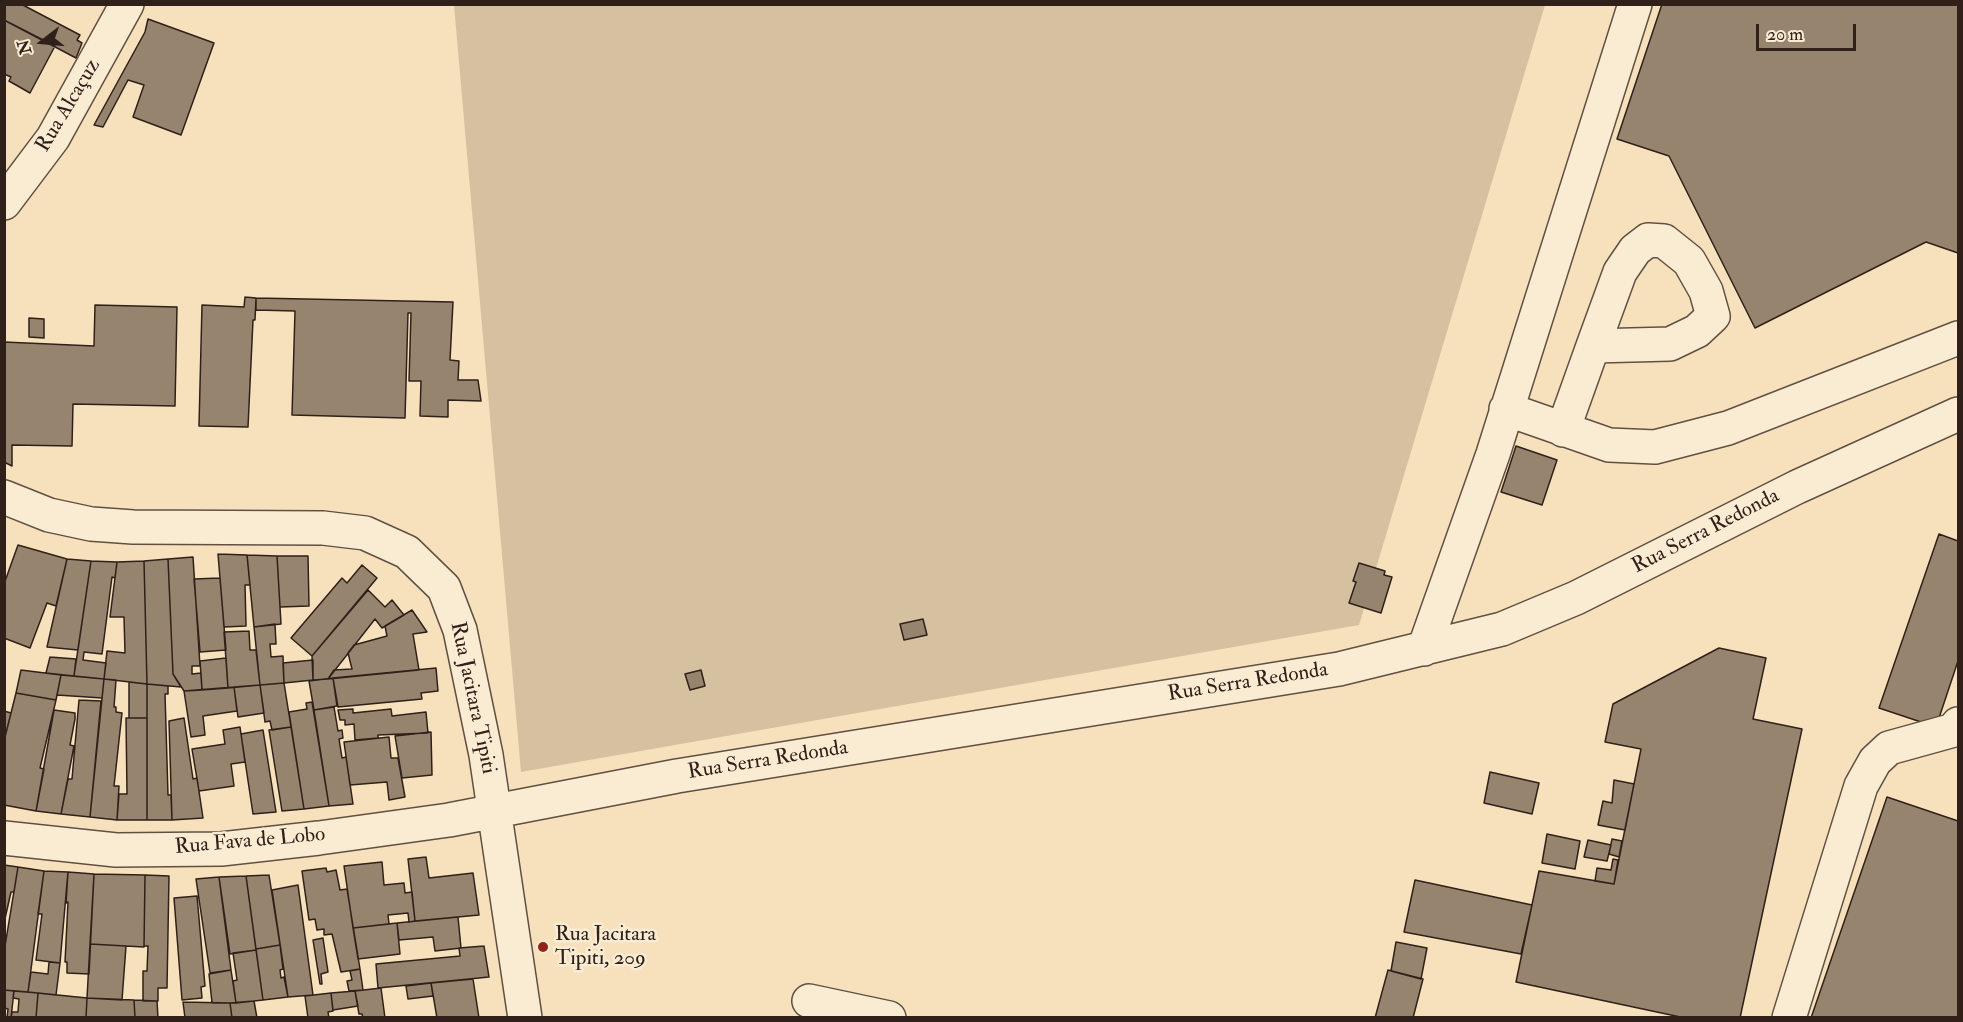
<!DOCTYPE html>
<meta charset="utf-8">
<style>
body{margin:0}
#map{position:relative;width:1963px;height:1022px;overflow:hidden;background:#f7e1bc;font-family:"IM FELL Double Pica",serif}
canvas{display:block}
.frame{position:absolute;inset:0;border:6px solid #2f201a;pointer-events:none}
.north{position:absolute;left:12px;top:12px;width:60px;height:60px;-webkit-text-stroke:4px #faecd3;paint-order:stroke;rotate:254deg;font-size:16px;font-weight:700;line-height:24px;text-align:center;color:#2f201a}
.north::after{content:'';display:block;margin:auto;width:21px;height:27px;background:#2f201a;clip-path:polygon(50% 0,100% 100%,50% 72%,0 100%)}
.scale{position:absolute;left:1756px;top:24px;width:100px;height:27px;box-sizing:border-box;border:3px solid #2f201a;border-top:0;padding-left:8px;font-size:18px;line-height:21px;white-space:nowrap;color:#2f201a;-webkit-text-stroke:4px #faecd3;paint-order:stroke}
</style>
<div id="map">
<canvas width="1963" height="1022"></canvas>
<div class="frame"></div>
<div class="north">N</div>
<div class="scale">20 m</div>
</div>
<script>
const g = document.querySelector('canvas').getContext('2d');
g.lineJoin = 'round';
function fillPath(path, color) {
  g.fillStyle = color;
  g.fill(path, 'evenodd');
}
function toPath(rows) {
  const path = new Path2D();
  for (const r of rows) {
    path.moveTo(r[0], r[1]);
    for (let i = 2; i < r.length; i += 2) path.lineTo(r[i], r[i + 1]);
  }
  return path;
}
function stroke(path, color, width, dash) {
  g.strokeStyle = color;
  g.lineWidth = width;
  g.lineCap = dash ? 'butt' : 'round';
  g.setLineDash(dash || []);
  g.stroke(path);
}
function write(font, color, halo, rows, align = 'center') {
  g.font = font + ' "IM FELL Double Pica",serif';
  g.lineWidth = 5;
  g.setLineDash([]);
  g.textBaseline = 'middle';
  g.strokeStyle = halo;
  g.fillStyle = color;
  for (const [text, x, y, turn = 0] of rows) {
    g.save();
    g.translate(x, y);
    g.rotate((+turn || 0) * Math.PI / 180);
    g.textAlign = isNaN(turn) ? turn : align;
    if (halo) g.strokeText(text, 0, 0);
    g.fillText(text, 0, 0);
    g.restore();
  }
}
const green = toPath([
 [454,5,1545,5,1359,625,521,772]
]);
const building = toPath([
 [4,4,21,4,80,35,77,40,82,43,76,58,4,20,4,4],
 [1662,4,1958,4,1958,253,1926,242,1755,328,1669,156,1617,139,1662,4],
 [148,19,214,43,181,135,133,117,144,85,128,80,103,127,94,125,145,32,148,19],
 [4,20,55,46,30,93,9,81,11,77,4,74,4,20],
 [245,297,256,298,255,320,253,320,248,427,199,426,202,305,244,307,245,297],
 [256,298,453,302,450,360,459,361,458,380,478,380,481,401,448,400,448,417,420,416,421,381,409,381,411,313,408,313,405,418,292,415,295,311,256,310,256,298],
 [95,305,177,307,175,406,73,404,72,446,12,445,12,466,4,462,4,342,94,346,95,305],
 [29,318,44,319,44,338,29,337,29,318],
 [1516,446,1557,460,1542,505,1501,492,1516,446],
 [1939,534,1958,541,1958,661,1936,727,1879,708,1939,534],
 [18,545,67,559,56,606,47,603,30,648,4,638,4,584,18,545],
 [218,554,247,555,250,585,245,585,246,626,224,627,218,554],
 [247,555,277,556,281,624,254,627,247,555],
 [277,556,308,556,309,606,280,607,277,556],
 [193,557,200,666,192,666,192,674,201,673,202,690,184,691,173,674,168,559,193,557],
 [67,559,91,561,78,650,47,647,67,559],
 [168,559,173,674,181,687,147,684,144,561,168,559],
 [91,561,117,562,115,578,112,577,102,654,84,652,83,660,106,663,104,679,74,676,91,561],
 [144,561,147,684,104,679,107,651,125,653,124,617,110,617,117,562,144,561],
 [1359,563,1385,571,1384,575,1392,577,1381,613,1349,603,1356,582,1353,581,1359,563],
 [362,565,377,578,312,656,291,638,342,578,347,583,362,565],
 [220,578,226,650,200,652,194,579,220,578],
 [368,590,385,607,392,600,404,615,382,628,375,619,328,679,313,680,312,656,368,590],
 [412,610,427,632,413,634,419,670,328,679,334,670,352,669,348,653,354,645,387,636,385,626,412,610],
 [923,619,927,635,904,640,900,624,923,619],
 [275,624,276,644,270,644,271,657,283,656,284,683,260,685,254,627,275,624],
 [249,631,250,650,256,650,260,685,228,688,224,632,249,631],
 [1719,648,1766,658,1753,719,1802,729,1740,1018,1685,1018,1516,982,1539,871,1614,884,1641,749,1605,742,1613,704,1719,648],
 [50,657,76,659,74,676,46,673,50,657],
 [226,658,228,688,202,690,200,661,226,658],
 [313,660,313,680,284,683,283,663,313,660],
 [436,668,438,691,421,693,422,699,338,707,333,678,436,668],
 [21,670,61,675,56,700,16,693,21,670],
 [701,670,705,686,690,690,685,674,701,670],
 [61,675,104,679,102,698,57,695,61,675],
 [333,678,337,706,314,710,309,681,333,678],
 [104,679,116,680,114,707,116,707,116,712,122,713,114,786,119,786,117,820,90,817,104,679],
 [129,682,147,684,147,718,129,718,129,682],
 [284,683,291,727,272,730,270,721,265,722,260,685,284,683],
 [147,684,168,686,168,694,165,694,168,795,171,795,172,820,147,820,147,684],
 [260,685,264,713,238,717,234,687,260,685],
 [234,687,237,711,203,716,205,735,191,737,184,691,234,687],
 [16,693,56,700,40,768,44,769,36,811,4,805,4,741,16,693],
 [79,700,101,701,90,817,61,814,68,779,72,779,79,700],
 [312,702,329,806,304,809,289,712,307,709,306,703,312,702],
 [334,707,338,731,342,730,343,738,339,739,342,758,346,757,353,804,329,806,314,710,334,707],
 [353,709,353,713,391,709,392,716,426,712,428,733,378,735,378,738,355,740,354,724,345,725,345,720,340,720,338,710,353,709],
 [54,710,75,713,75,719,70,745,74,746,61,814,36,811,54,710],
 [4,711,11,713,4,741,4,711],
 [126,718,147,718,147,820,117,820,119,794,127,794,126,718],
 [184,718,193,779,197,778,203,818,172,820,169,721,184,718],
 [240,727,245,762,231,764,234,786,199,791,192,749,225,744,223,730,240,727],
 [291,727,304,809,282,811,269,730,291,727],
 [263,730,276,812,253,814,241,734,263,730],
 [431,732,432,775,402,778,395,736,431,732],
 [389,737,391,758,398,758,405,797,389,800,387,782,350,785,344,742,389,737],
 [1490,772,1539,783,1532,814,1484,803,1490,772],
 [1614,780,1634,784,1625,830,1598,825,1603,801,1612,803,1614,780],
 [1887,797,1958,821,1958,1018,1811,1018,1887,797],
 [1547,834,1580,841,1575,869,1542,863,1547,834],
 [1612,839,1622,841,1619,857,1609,854,1612,839],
 [1588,840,1611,845,1607,861,1584,857,1588,840],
 [426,857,429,878,473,873,479,915,415,921,408,859,426,857],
 [1613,859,1618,860,1614,884,1595,881,1597,868,1611,870,1613,859],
 [382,862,384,885,404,883,405,893,412,892,415,921,409,922,408,913,388,915,389,924,353,928,344,866,382,862],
 [4,865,18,867,14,892,11,892,4,923,4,865],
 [18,867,44,871,28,992,4,990,4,952,18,867],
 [326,868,327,872,336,870,340,890,347,889,360,969,341,972,332,934,324,935,324,929,317,930,315,919,309,920,302,871,326,868],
 [44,871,68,872,60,963,36,960,42,914,38,914,44,871],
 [68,872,94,874,89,974,67,973,67,962,65,962,68,902,66,903,68,872],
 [94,874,145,875,144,947,90,944,94,874],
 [145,875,169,876,167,988,158,988,158,1001,143,1001,143,971,147,971,148,946,144,946,145,875],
 [269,875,280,945,256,949,246,876,269,875],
 [246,876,256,950,230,954,219,877,246,876],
 [219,877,231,970,210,973,196,879,219,877],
 [1415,880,1532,905,1521,954,1404,932,1415,880],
 [298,885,313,995,288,997,272,890,298,885],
 [197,896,205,986,201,987,202,998,182,1000,174,898,197,896],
 [458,917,461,948,435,951,433,937,399,940,397,923,458,917],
 [397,923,400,954,358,959,353,928,397,923],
 [323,938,328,972,321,974,322,984,320,984,313,940,323,938],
 [1396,942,1427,948,1421,979,1391,971,1396,942],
 [90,944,126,946,122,1000,87,998,90,944],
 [280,945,283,969,280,970,281,978,284,977,288,997,263,1000,256,949,280,945],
 [484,946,489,977,378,988,376,964,460,956,459,948,484,946],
 [256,950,263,1000,236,1003,233,981,237,980,233,953,256,950],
 [49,962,60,963,56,995,28,992,31,972,48,974,49,962],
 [360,969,363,990,349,991,347,981,352,980,350,971,360,969],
 [231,970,236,1003,212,1003,209,974,231,970],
 [1388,970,1423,979,1413,1018,1375,1018,1388,970],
 [473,979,479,1018,437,1018,431,983,473,979],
 [431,983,433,996,408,999,406,986,431,983],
 [381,988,385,1018,363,1018,362,1014,359,1014,355,991,381,988],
 [4,990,14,991,11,1018,7,1018,8,1009,4,1008,4,990],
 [14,991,38,993,36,1018,11,1018,12,1012,18,1012,19,999,13,998,14,991],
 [355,991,358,1006,333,1010,331,993,355,991],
 [38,993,87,998,86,1018,36,1018,38,993],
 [331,993,333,1011,328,1012,329,1018,308,1018,305,996,331,993],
 [87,998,134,1000,135,1018,86,1018,87,998],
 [134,1000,157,1001,158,1018,135,1018,134,1000],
 [254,1001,257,1018,232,1018,230,1003,254,1001],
 [183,1002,230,1003,232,1018,185,1018,183,1002]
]);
const minor = toPath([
 [4,203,53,138,127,4],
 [1506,409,1609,445,1655,447,1728,428,1958,338],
 [1563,430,1593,346,1620,272,1635,250,1648,240,1664,241,1689,261,1706,291,1713,316,1697,331,1670,344,1593,346],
 [4,497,49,515,91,524,133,527,323,528,365,533,407,552,444,588,460,630,486,755,525,1018],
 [1424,649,1493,454,1635,4],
 [4,838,116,850,221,849,319,838,449,820,677,776,1339,669,1502,629,1576,598,1797,487,1958,414],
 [809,1001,889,1018],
 [1789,1018,1861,786,1875,761,1889,748,1954,730,1958,724]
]);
const markers = [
 [543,947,6,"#8f2418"]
];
const streetNames = [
 ["Rua Alcaçuz",69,106,-59],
 ["Rua Serra Redonda",1706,532,-27],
 ["Rua Serra Redonda",1248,683,-9],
 ["Rua Jacitara Tipiti",472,698,78],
 ["Rua Serra Redonda",768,761,-9],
 ["Rua Fava de Lobo",250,842,-5]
];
const poiNames = [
 ["Rua Jacitara",555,935],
 ["Tipiti, 209",555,959]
];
fillPath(green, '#d5c0a0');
fillPath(building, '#97846e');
stroke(building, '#2f201a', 1.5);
stroke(minor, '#615042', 36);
stroke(minor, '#faecd3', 33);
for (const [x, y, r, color] of markers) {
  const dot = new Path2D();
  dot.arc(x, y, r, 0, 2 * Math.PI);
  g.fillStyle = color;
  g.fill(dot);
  stroke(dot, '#faecd3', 2);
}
write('21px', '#2f201a', '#faecd3', streetNames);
write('21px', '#2f201a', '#faecd3', poiNames, 'left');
</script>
